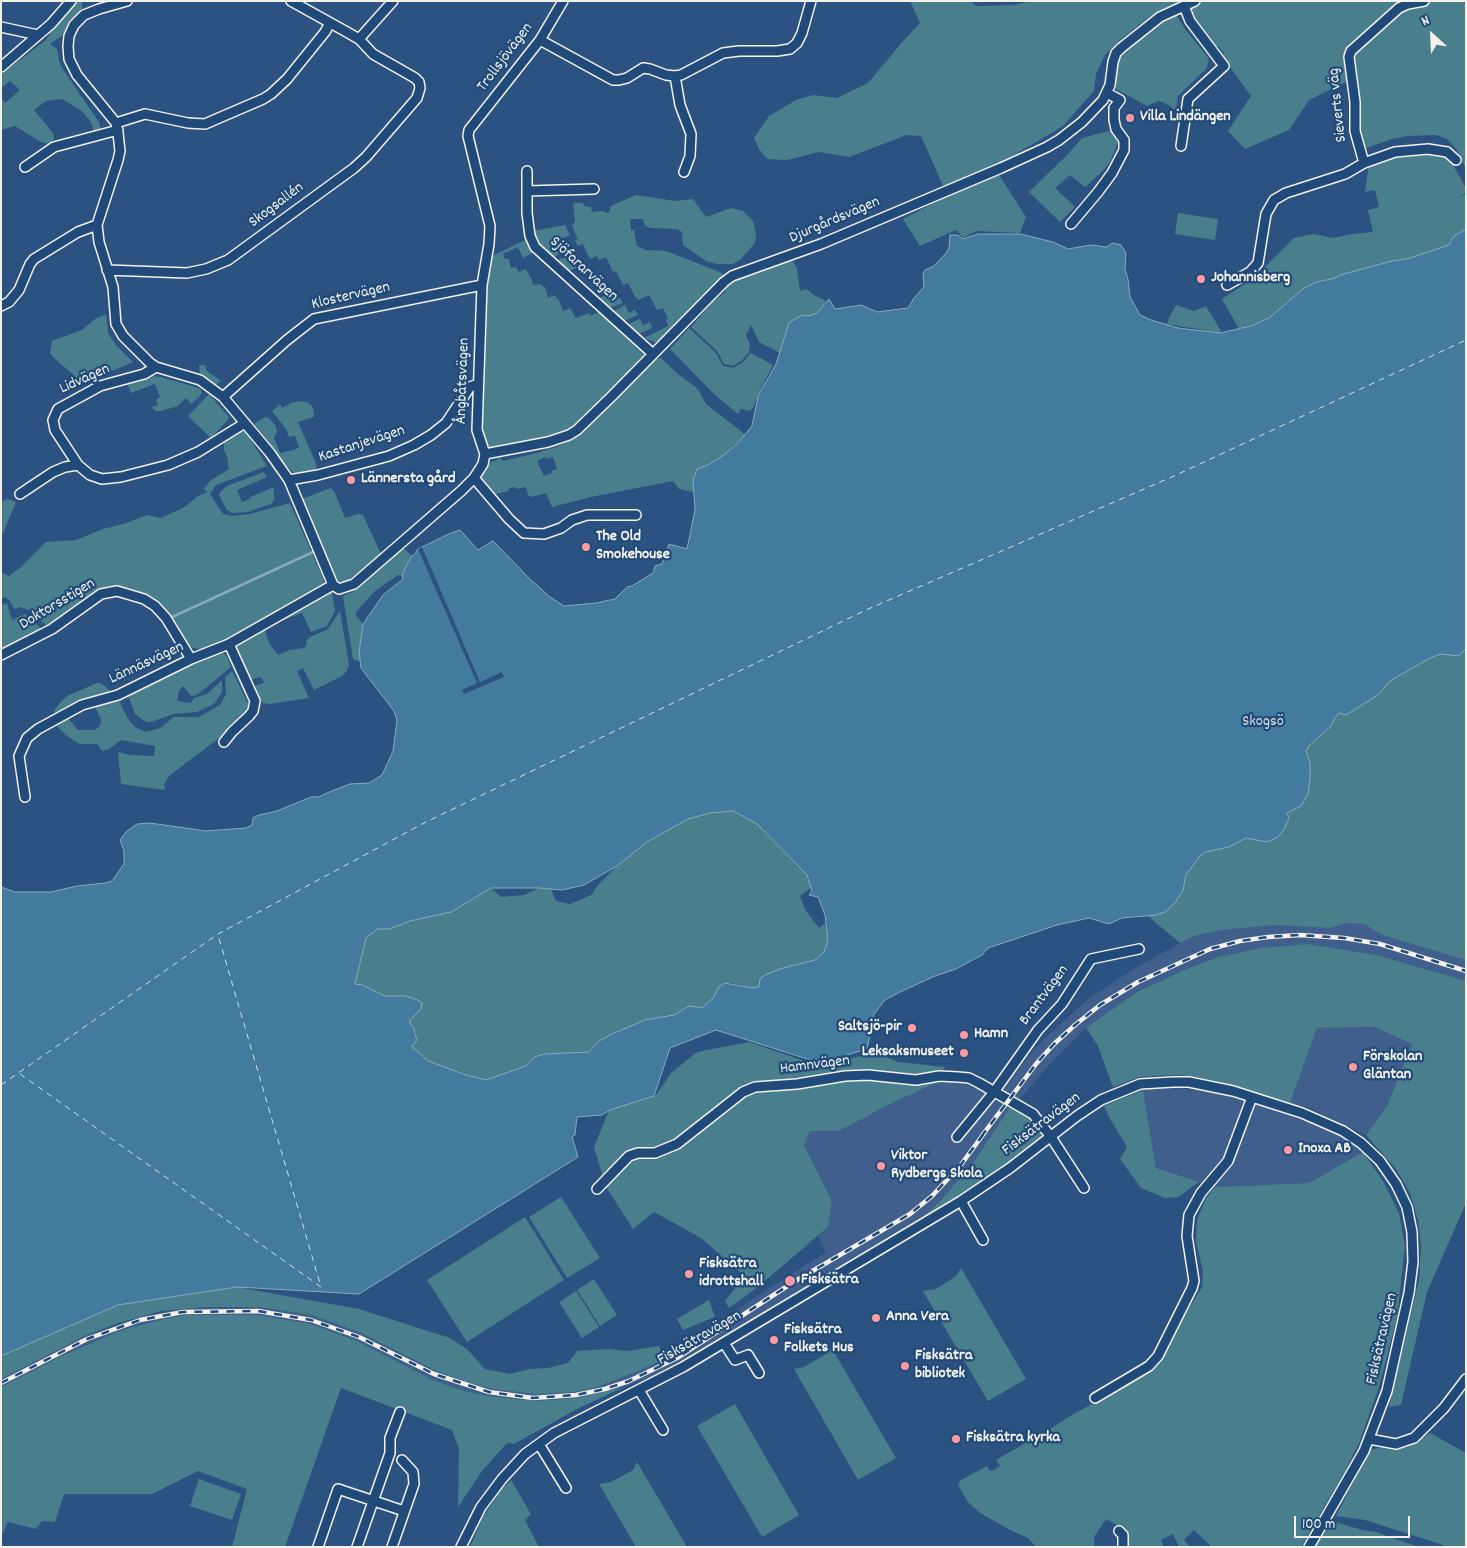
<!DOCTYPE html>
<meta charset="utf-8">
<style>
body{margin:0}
#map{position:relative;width:1467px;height:1548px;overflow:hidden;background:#2c5282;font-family:Dekko,sans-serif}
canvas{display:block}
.frame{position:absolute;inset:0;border:2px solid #f4f1e8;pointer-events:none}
.north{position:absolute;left:1407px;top:10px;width:50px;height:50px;-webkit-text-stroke:4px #1f4a7a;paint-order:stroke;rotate:335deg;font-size:14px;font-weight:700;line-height:20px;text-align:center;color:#f4f1e8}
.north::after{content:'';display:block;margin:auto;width:18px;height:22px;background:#f4f1e8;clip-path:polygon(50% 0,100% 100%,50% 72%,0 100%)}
.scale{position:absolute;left:1294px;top:1516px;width:116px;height:22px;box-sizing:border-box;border:2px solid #f4f1e8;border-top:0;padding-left:6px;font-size:15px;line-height:18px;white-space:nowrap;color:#f4f1e8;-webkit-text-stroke:4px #1f4a7a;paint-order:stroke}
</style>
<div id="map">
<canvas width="1467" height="1548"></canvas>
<div class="frame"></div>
<div class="north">N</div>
<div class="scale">100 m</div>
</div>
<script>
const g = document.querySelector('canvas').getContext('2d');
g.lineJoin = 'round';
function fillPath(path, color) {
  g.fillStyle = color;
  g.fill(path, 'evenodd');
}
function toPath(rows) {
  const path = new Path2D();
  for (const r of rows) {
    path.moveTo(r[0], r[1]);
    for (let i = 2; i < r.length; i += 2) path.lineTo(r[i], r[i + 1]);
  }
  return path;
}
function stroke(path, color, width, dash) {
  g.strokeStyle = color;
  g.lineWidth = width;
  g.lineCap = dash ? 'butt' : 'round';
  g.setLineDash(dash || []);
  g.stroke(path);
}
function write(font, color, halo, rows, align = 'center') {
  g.font = font + ' Dekko,sans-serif';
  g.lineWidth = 4.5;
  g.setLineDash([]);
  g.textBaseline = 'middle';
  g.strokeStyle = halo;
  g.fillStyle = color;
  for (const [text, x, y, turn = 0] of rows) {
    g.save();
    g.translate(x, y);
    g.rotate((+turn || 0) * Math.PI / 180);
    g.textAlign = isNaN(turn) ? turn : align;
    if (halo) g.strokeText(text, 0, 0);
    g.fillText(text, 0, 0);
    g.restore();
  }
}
const built = toPath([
 [1347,923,1364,924,1382,935,1466,960,1466,981,1377,955,1308,944,1260,948,1218,957,1189,968,1137,992,1086,1028,1051,1063,1018,1101,1004,1090,1017,1070,1045,1038,1087,1000,1132,970,1180,943,1197,935,1222,930,1274,925,1330,928],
 [1374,1027,1412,1044,1387,1106,1366,1135,1307,1107,1290,1103,1317,1028],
 [959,1082,986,1093,1010,1107,973,1163,940,1201,917,1222,666,1371,624,1387,576,1398,535,1401,489,1396,461,1390,433,1380,357,1341,311,1324,208,1315,186,1315,164,1319,122,1330,59,1357,1,1387,1,1379,54,1351,84,1336,139,1317,183,1308,258,1307,312,1315,361,1333,434,1370,464,1381,492,1389,535,1394,575,1392,597,1387,638,1371,664,1359,753,1299,826,1252,818,1236,828,1227,832,1201,804,1145,810,1131,839,1131,892,1103,936,1083],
 [1173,1088,1217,1092,1281,1112,1334,1131,1363,1152,1309,1183,1215,1187,1156,1169,1143,1090]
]);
const green = toPath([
 [78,1,82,1,82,9,68,24,63,35,50,44,57,49,60,64,66,74,99,122,101,130,99,133,95,133,90,121,82,111,62,99,46,101,34,110,53,133,54,139,49,144,41,142,15,126,1,130,1,98,5,103,20,90,10,81,1,88,1,74,46,40,53,29],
 [910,1,971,1,976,6,1013,5,1032,1,1182,1,1148,18,1121,39,1105,55,1096,74,1094,91,1063,126,994,167,1026,217,1020,233,976,231,963,238,956,230,920,246,903,219,938,201,944,188,921,136,907,135,849,157,819,152,787,160,767,159,759,149,754,138,769,116,796,100,813,95,837,98,868,83,904,40,920,23],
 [1199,1,1466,1,1466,169,1457,150,1447,139,1436,135,1407,136,1392,139,1364,149,1358,133,1354,78,1309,100,1289,130,1245,149,1228,131,1251,96,1222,56,1224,53,1218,46,1215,48,1190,17,1187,7],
 [1176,14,1185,29,1207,56,1209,61,1206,69,1178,96,1176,111,1165,103,1158,101,1147,106,1114,88,1117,58,1122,52,1161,19],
 [1113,130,1118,142,1110,162,1102,172,1085,187,1070,175,1055,188,1075,207,1060,222,1029,192,1068,154,1082,138],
 [1420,152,1448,156,1466,188,1466,192,1459,198,1466,194,1466,229,1453,237,1449,245,1407,259,1392,261,1340,275,1335,278,1317,282,1304,288,1269,318,1251,326,1239,329,1222,299,1254,278,1294,238,1313,234,1333,238,1352,234,1373,232,1368,210,1379,207,1375,190,1365,192,1369,163,1392,156],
 [636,195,675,201,693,199,706,217,731,208,743,211,753,221,756,233,755,243,741,259,733,264,717,264,706,261,683,245,682,232,677,229,651,228,645,226,643,219,630,219,631,230,634,230,637,246,646,250,666,251,720,272,724,276,657,343,644,338,668,326,666,320,668,318,663,308,657,310,649,295,638,300,636,297,635,297,628,283,623,285,616,271,613,272,606,257,599,260,597,256,590,259,583,244,578,246,575,240,578,239,572,226,575,221,573,203,583,203,584,206,591,207,592,212,602,211,609,213,611,206],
 [1178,213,1218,219,1215,240,1175,234],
 [565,225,570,235,553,243,557,250,564,247,566,251,552,258,536,241,534,231],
 [527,239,533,251,531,254,523,258,518,247,503,254,505,259,509,259,511,268,516,267,519,272,526,269,530,277,531,277,533,285,541,284,543,287,545,287,548,298,555,295,558,300,559,300,563,311,570,308,576,318,589,313,591,316,599,312,644,355,582,422,570,431,558,436,495,448,490,448,486,445,480,432,483,303,490,257],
 [567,256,570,263,576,261,578,267,569,271,556,261],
 [792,260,797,268,800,291,806,289,814,295,826,301,818,313,789,323,780,353,759,342,751,325,746,335,750,344,749,352,742,360,733,366,724,364,717,351,691,327,712,303,726,291,725,286,733,281],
 [611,293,614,300,620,298,623,303,610,308,599,298],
 [625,305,629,313,635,310,638,315,624,321,614,311],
 [1176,305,1194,311,1206,306,1222,333,1167,324,1169,318],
 [106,314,108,333,115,344,133,362,112,371,78,382,74,375,56,360,50,353,52,341,82,330,95,319],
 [640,319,643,325,650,322,652,328,639,334,629,324],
 [689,328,716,353,723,366,733,368,743,362,751,353,773,365,759,392,753,408,749,411,741,409,738,414,714,394,670,349],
 [661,358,679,375,698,389,706,404,746,435,724,455,708,465,697,469,693,480,693,492,679,489,673,481,591,497,552,507,546,493,532,497,528,495,526,487,516,489,515,487,509,488,509,491,495,494,492,493,483,482,481,477,490,463,500,458,503,461,537,453,561,445,581,434,654,360],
 [545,457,546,459,553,457,557,469,551,471,552,473,544,476,537,461],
 [199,365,205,365,206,370,211,374,221,381,215,385,206,380,200,375],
 [151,376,160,377,192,386,200,389,202,392,200,396,191,404,186,398,178,406,161,411,155,411,152,407,158,405,156,400,160,397,155,384,131,393,127,383],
 [209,394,229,417,227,421,211,438,188,416],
 [1466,398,1466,960,1382,935,1364,924,1347,923,1330,928,1274,925,1222,930,1197,935,1180,943,1005,797],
 [301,401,307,402,312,406,314,412,314,417,298,422,317,466,315,470,296,473,293,472,281,460,254,424,265,417,269,418,276,426,277,432,274,438,280,453,294,450,299,447,295,436,289,437,286,429,272,411,280,404,282,408,291,403],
 [239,431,246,432,267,466,216,485,210,494,223,514,233,516,250,514,290,503,323,578,324,584,314,592,233,638,205,650,193,648,183,642,161,606,156,601,134,592,98,591,48,627,29,610,20,607,14,609,10,601,5,597,1,599,1,572,9,576,21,567,46,542,76,540,103,529,126,523,147,515,161,518,185,507,198,496,207,492,204,489,210,481,229,469,227,457,224,450,224,440],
 [264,472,267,477,237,490,242,502,250,499,250,497,274,487,274,500,271,504,248,512,232,513,227,510,219,495,221,491,227,486],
 [331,488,335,493,345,518,358,514,363,515,381,554,345,583,338,581,332,573,299,500],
 [7,499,16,502,1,538,1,502],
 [403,548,412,556,402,576,398,575,375,591,356,612,356,616,363,624,359,662,353,659,343,596,352,592,360,587,375,571],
 [332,592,335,611,327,626,311,632,302,613,283,620,280,618],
 [7,603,12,620,25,614,42,629,1,651,1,605],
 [340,611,349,664,347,671,342,676,314,690,303,668,297,671,309,698,270,704,263,703,259,699,252,687,264,683,261,677,250,680,246,676,233,649,234,645,270,625,266,630,266,634,269,643,278,655,290,650,304,648,307,644,306,641,310,637,328,629],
 [219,651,227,656,231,667,197,695,191,696,183,686,179,691,177,701,191,703,194,698,207,694,222,680,222,692,214,704,197,712,173,714,151,722,146,722,135,714,128,695,130,693,183,664],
 [232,671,249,705,249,708,227,732,170,775,164,784,165,790,121,784,118,752,130,755,154,756,155,746,121,740,109,749,102,751,97,744,80,744,67,736,57,726,57,721,67,717,78,730,95,730,100,726,101,720,94,704,118,699,128,719,135,727,146,732,160,728,174,717,199,717,220,705,226,694,225,677],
 [97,683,101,683,112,692,74,704,56,713,54,711,58,705,67,696],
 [733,811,757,824,807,875,811,888,800,896,806,911,819,928,825,923,828,940,824,952,815,960,783,968,761,983,759,987,752,988,731,983,719,987,714,998,702,1008,689,1006,674,1015,612,1034,599,1041,589,1052,545,1054,534,1057,526,1066,486,1080,466,1075,428,1061,416,1050,412,1049,416,1034,413,1027,410,1024,410,1020,421,1009,405,996,385,996,362,985,355,984,366,938,377,929,389,929,410,921,451,912,491,888,501,897,524,895,539,888,551,889,556,901,570,904,591,895,598,885,617,866,647,842,688,819,710,813],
 [1308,944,1377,955,1466,981,1466,1203,1427,1292,1401,1405,1389,1407,1419,1280,1421,1246,1418,1220,1410,1193,1396,1169,1366,1135,1387,1106,1412,1044,1374,1027,1317,1028,1290,1103,1221,1082,1190,1076,1171,1075,1139,1077,1113,1087,1098,1046,1086,1028,1137,992,1189,968,1218,957,1260,948],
 [749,1042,822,1067,873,1052,898,1062,945,1067,936,1083,892,1103,839,1131,810,1131,804,1145,832,1201,828,1227,759,1286,729,1308,725,1301,741,1281,740,1272,701,1238,654,1212,633,1229,606,1187,594,1147,609,1110,655,1096,672,1072,697,1052],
 [1143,1090,1156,1168,1199,1182,1178,1197,1165,1198,1141,1188,1120,1159,1127,1147,1110,1119,1104,1106],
 [1010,1107,1029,1117,1041,1129,1041,1136,1038,1143,961,1195,917,1222,940,1201,973,1163],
 [1363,1152,1383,1181,1399,1213,1405,1246,1397,1318,1378,1390,1359,1443,1345,1471,1301,1547,1212,1547,1194,1530,1184,1540,1190,1547,1179,1547,1173,1534,1161,1540,1164,1547,1126,1547,1122,1531,1119,1526,1106,1519,1094,1537,1094,1547,1036,1547,1028,1538,1010,1530,980,1513,968,1502,958,1485,961,1480,987,1466,990,1471,994,1470,1000,1466,996,1460,1055,1426,1070,1416,1138,1379,1161,1363,1183,1318,1202,1287,1203,1272,1196,1241,1197,1220,1206,1198,1215,1187,1309,1183],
 [561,1197,600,1258,567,1278,529,1217],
 [525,1217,564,1280,467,1342,427,1280],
 [961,1268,1026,1379,988,1401,923,1291,936,1289,956,1276],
 [594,1279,617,1315,600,1326,577,1290],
 [237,1287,359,1309,450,1338,468,1350,485,1369,510,1374,530,1369,548,1368,568,1363,577,1351,608,1349,628,1351,659,1346,664,1359,638,1371,597,1387,575,1392,535,1394,492,1389,464,1381,434,1370,361,1333,312,1315,258,1307,205,1307,161,1311,118,1323,84,1336,1,1379,1,1356,118,1305],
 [576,1291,599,1327,582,1338,559,1302],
 [709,1300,715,1317,683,1330,677,1319],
 [186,1315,258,1315,311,1324,357,1341,433,1380,461,1390,489,1396,535,1401,576,1398,624,1387,579,1408,514,1444,507,1443,482,1471,458,1507,459,1449,452,1430,341,1388,285,1547,232,1547,247,1489,198,1471,152,1494,64,1494,55,1522,42,1521,36,1529,8,1522,1,1537,1,1387,59,1357,122,1330,164,1319],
 [831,1347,896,1458,858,1480,794,1369,804,1367,826,1354],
 [735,1404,799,1515,762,1537,697,1426],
 [1430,1433,1466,1453,1466,1547,1449,1547,1365,1520,1336,1516,1370,1450,1379,1448,1393,1450,1408,1447],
 [637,1462,687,1547,636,1547,599,1484,611,1482,633,1470],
 [199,1479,241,1494,232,1520,190,1506],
 [511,1480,531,1514,525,1520,539,1547,470,1547,483,1517,501,1490],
 [1332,1521,1362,1530,1376,1532,1419,1547,1315,1547]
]);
const water = toPath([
 [1466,229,1466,648,1459,656,1441,654,1430,658,1390,681,1378,695,1346,715,1339,713,1335,718,1330,727,1309,746,1306,751,1310,763,1310,777,1308,794,1301,806,1287,813,1289,818,1285,828,1278,837,1267,842,1246,838,1229,847,1205,852,1199,857,1186,875,1183,890,1175,903,1165,912,1156,915,1122,918,1109,924,1089,918,1057,925,988,948,982,955,956,969,935,976,900,992,885,1000,874,1014,867,1049,820,1063,716,1030,670,1048,654,1096,610,1110,602,1115,577,1117,575,1135,572,1137,578,1157,359,1294,237,1287,118,1305,1,1356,1,887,15,892,51,892,77,886,105,883,112,881,124,864,124,851,120,840,126,832,137,824,150,823,206,831,246,828,252,825,253,818,259,815,277,811,311,797,319,797,327,793,350,784,369,783,382,775,393,751,397,720,394,711,361,668,359,652,363,624,383,595,403,579,402,576,406,566,412,556,415,554,418,549,451,533,460,530,478,550,493,541,530,579,550,597,564,606,596,603,615,599,627,587,632,586,653,573,655,566,662,564,669,544,687,549,695,510,693,480,697,469,708,465,724,455,738,443,752,426,758,396,776,364,789,323,802,315,808,316,817,313,829,299,835,309,861,305,877,312,908,308,914,298,924,287,923,273,925,270,934,266,946,253,949,248,950,235,958,235,963,239,978,234,1020,234,1053,242,1068,249,1091,245,1107,247,1112,243,1121,245,1126,253,1125,269,1128,279,1130,297,1140,315,1151,320,1178,328,1220,333,1251,326,1269,318,1304,288,1317,282,1335,278,1340,275,1392,261,1407,259,1449,245,1453,237,1466,229],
 [733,811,757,824,807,875,812,891,809,895,818,897,825,915,828,940,824,952,815,960,783,968,765,975,760,979,759,987,752,988,725,983,719,987,713,998,702,1008,689,1006,674,1015,645,1020,612,1034,599,1041,589,1052,545,1054,534,1057,526,1066,486,1080,466,1075,428,1061,416,1050,413,1049,412,1046,417,1040,413,1027,410,1024,410,1020,421,1009,422,1003,418,1000,405,996,385,996,362,985,355,984,366,938,377,929,389,929,410,921,451,912,491,888,539,888,562,890,584,885,617,866,647,842,688,819,710,813,733,811]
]);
const pier = toPath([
 [422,547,480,682,502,672,504,677,464,694,462,690,477,683,418,549]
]);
const stream = toPath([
 [170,618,313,552]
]);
const ferry = toPath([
 [20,1074,321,1287,218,935],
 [1,1085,218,934,424,823,866,610,1174,476,1466,340]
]);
const minor = toPath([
 [127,1,99,9,84,15,74,25,69,36,68,46,69,59,77,75,116,123,118,133,120,151,118,160,97,225,99,242,113,287,116,324,123,336,150,363,156,367,200,380,223,397,270,453,289,480,333,585],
 [1,27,38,35],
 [359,39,393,1],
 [540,40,613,80,619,80,627,78,643,68,650,69,666,75,675,76,681,75,723,53,739,51,777,51,790,49,797,43,802,33,811,1],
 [1,67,51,24,71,1],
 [675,76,680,105,691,134,690,156,684,172],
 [116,123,145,114,188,123,205,124,263,99,271,94,287,79,325,32,330,23],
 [1181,146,1188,99,1224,66,1190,21,1184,6],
 [1364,163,1395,152,1428,149,1447,152,1456,160],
 [25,167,54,147,118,130],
 [527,171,527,213,530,236,535,247,653,354],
 [527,191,594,189],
 [1071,224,1098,192,1112,173,1124,150,1124,140,1116,129,1114,120,1114,108,1120,100,1107,93],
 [107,270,187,273,206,269,228,260,354,168,366,157,417,98,420,88,419,82,415,78,373,54,359,39,345,31,291,1],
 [1227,285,1250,272,1258,263,1266,214,1274,200,1286,193,1345,174,1364,163,1355,131,1355,102,1349,57,1351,51,1399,8,1408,4,1424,1],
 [1,306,9,302,19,290,30,264,34,259,78,232,97,225],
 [223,397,287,340,314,319,482,285],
 [485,454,548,442,569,435,577,430,612,396,724,282,732,276,821,244,1001,168,1047,147,1059,140,1082,122,1103,100,1110,85,1113,62,1116,53,1121,48,1160,17,1195,1],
 [78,465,55,430,53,420,58,409,100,386,144,374,156,367],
 [474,478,509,519,524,533,544,534,561,528,572,520,587,515,636,515],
 [289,480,318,475,389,456,414,445,431,435,446,423,470,387,478,384],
 [20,494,53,472,65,467,78,465,90,475,102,479,121,477,168,465,198,452,245,423],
 [333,585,339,589,354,584,461,491,474,478,483,464,485,454,477,430,482,285,489,244,490,226,468,136,469,130,540,40,563,1],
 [1,655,52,629,101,594,117,591,144,599,155,606,166,618,191,659],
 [224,742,232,732,249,716,253,711,255,701,229,644],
 [25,797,19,756,27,738,38,729,82,705,118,695,191,659,229,644,333,585],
 [957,1137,994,1092,1038,1030,1062,1004,1091,959,1139,949],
 [597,1189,629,1156,638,1153,655,1153,677,1144,743,1092,755,1087,797,1084,845,1076,868,1075,916,1080,939,1076,958,1077,969,1078,979,1083,1033,1114,1051,1137,1084,1188],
 [961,1201,983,1240],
 [724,1343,735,1360,748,1355,759,1373],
 [639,1390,663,1430],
 [1095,1398,1149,1366,1158,1356,1192,1288,1194,1281,1187,1236,1189,1215,1201,1193,1228,1161,1252,1097],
 [1369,1439,1396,1444,1414,1438,1444,1408,1466,1379],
 [539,1444,566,1488],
 [1119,1531,1123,1535,1123,1547],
 [318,1547,338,1489,404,1511],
 [357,1547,390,1453,390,1438,400,1412],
 [392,1547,414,1484,413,1472,402,1460],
 [461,1547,481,1507,502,1479,525,1454,554,1433,683,1367,961,1201,1010,1168,1077,1116,1101,1100,1140,1084,1173,1082,1189,1082,1233,1091,1302,1113,1343,1131,1361,1143,1380,1161,1396,1184,1407,1207,1412,1232,1413,1262,1409,1293,1387,1391,1364,1451,1309,1547]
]);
const rail = toPath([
 [981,1137,1036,1064,1054,1044,1075,1025,1100,1005,1138,982,1210,949,1240,941,1268,937,1300,935,1344,938,1380,944,1466,971],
 [1,1383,87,1339,140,1320,183,1312,258,1311,311,1320,359,1337,434,1374,489,1392,533,1398,576,1395,605,1389,629,1381,677,1358,792,1283,910,1214,932,1196,960,1166,985,1132]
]);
const markers = [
 [1130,118,5,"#ff9aa2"],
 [1201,279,5,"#ff9aa2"],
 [351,480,5,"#ff9aa2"],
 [586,547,5,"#ff9aa2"],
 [912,1028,5,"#ff9aa2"],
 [964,1035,5,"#ff9aa2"],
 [964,1053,5,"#ff9aa2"],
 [1353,1067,5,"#ff9aa2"],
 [1288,1150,5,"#ff9aa2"],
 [881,1166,5,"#ff9aa2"],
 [689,1274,5,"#ff9aa2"],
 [790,1281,6,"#ff9aa2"],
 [876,1318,5,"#ff9aa2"],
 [774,1340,5,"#ff9aa2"],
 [905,1366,5,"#ff9aa2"],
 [956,1439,5,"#ff9aa2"]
];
const streetNames = [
 ["Trollsjövägen",506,58,-53],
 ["Sieverts väg",1339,105,-96],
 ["Skogsallén",277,206,-37],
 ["Djurgårdsvägen",835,221,-23],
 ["Sjöfararvägen",583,270,43],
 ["Klostervägen",351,297,-13],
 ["Lidvägen",85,380,-24],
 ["Ångbåtsvägen",464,381,-88],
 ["Kastanjevägen",362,445,-18],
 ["Doktorsstigen",58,605,-31],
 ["Lännäsvägen",147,664,-25],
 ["Brantvägen",1045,996,-53],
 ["Hamnvägen",815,1066,-7],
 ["Fisksätravägen",1042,1125,-37],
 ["Fisksätravägen",700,1339,-30],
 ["Fisksätravägen",1383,1339,-77]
];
const poiNames = [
 ["Villa Lindängen",1140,118],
 ["Johannisberg",1211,279],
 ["Lännersta gård",361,480],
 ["The Old",596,538],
 ["Smokehouse",596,556],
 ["Saltsjö-pir",902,1028,"right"],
 ["Hamn",974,1035],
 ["Leksaksmuseet",954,1053,"right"],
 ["Förskolan",1363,1058],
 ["Gläntan",1363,1076],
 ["Inoxa AB",1298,1150],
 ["Viktor",891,1157],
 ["Rydbergs Skola",891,1175],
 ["Fisksätra",699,1265],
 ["idrottshall",699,1283],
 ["Fisksätra",801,1281],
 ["Anna Vera",886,1318],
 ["Fisksätra",784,1331],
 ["Folkets Hus",784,1349],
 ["Fisksätra",915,1357],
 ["bibliotek",915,1375],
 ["Fisksätra kyrka",966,1439]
];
const parkNames = [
 ["Skogsö",1263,723]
];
fillPath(built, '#405f8d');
fillPath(green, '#497e8c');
fillPath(water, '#437b9e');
stroke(water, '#8aaabc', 1);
fillPath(pier, '#2c5282');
stroke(stream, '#8aaabc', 2.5);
stroke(ferry, '#d9dfdd', 1, [6, 5]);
stroke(minor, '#f4f1e8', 12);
stroke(minor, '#1f4a7a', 9);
stroke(rail, '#f4f1e8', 4.5);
stroke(rail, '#1f4a7a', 2.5, [8]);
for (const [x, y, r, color] of markers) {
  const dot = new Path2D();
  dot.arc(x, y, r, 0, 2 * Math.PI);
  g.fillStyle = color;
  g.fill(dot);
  stroke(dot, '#1f4a7a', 2);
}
write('16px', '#f4f1e8', '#1f4a7a', streetNames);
write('bold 16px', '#f4f1e8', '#1f4a7a', poiNames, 'left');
write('16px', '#dae0da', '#1f4a7a', parkNames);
</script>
